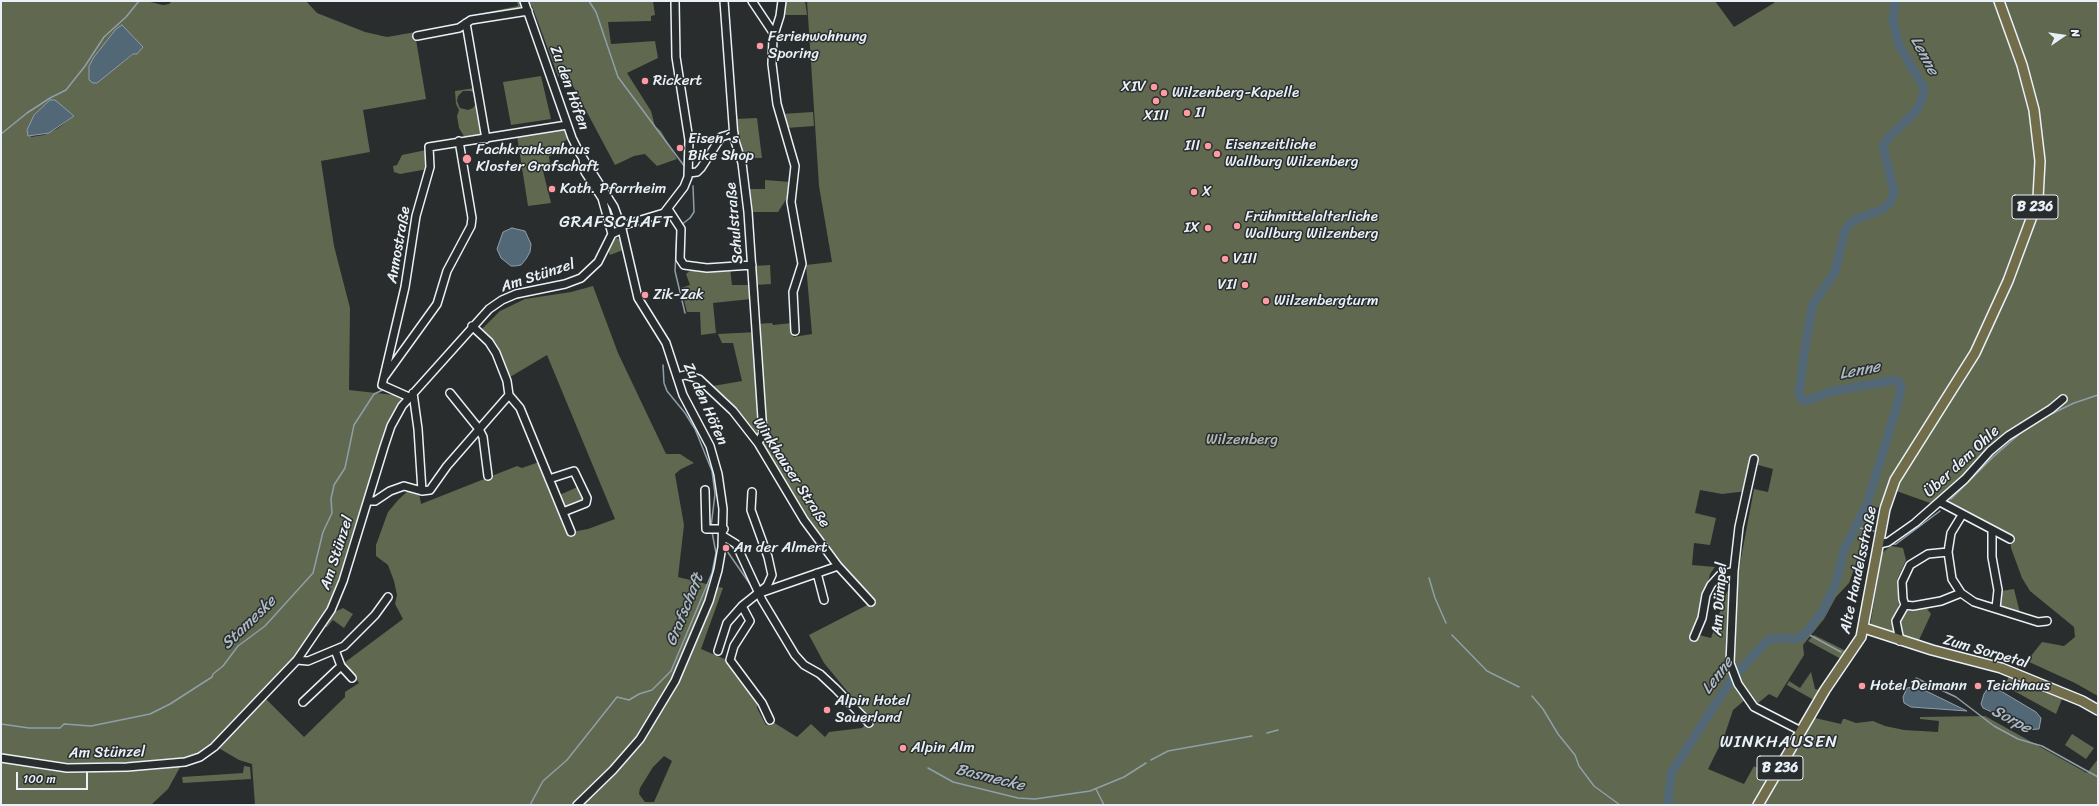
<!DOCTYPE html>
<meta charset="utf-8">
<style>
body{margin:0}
#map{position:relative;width:2099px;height:806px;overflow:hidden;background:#2a2d2e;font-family:Sriracha,sans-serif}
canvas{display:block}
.frame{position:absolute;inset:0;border:2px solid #e8f1f8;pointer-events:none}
.north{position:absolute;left:2043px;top:16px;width:40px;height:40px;-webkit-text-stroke:3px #2a2d2e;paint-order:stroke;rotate:77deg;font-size:11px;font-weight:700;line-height:16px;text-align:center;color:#e8f1f8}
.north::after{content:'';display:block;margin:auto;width:14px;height:18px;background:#e8f1f8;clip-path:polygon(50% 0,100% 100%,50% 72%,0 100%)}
.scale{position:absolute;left:16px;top:772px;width:72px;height:18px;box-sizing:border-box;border:2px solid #e8f1f8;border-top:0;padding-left:5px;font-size:12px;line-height:14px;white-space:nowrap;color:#e8f1f8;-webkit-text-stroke:3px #2a2d2e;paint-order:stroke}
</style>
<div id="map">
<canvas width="2099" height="806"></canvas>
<div class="frame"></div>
<div class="north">N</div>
<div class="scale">100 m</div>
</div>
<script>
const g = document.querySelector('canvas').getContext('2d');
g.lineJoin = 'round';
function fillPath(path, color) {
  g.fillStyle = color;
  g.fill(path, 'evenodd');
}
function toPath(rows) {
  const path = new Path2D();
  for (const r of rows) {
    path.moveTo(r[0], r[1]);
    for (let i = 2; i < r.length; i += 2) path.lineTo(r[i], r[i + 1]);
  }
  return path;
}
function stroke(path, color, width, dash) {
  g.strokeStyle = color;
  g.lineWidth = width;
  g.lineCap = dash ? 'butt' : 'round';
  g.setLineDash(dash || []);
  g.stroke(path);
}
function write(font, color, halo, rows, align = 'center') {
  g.font = font + ' Sriracha,sans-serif';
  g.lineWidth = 3;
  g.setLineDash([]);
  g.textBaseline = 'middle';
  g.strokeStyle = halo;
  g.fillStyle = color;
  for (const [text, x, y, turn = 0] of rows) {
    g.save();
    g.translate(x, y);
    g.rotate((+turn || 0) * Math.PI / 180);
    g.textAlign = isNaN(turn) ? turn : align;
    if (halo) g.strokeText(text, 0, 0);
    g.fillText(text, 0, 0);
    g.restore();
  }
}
const green = toPath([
 [1,1,146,1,163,5,169,4,172,1,306,1,317,13,365,32,387,37,456,25,468,16,518,6,517,1,653,1,655,15,651,16,651,21,608,22,611,44,655,41,658,58,627,73,651,111,655,126,661,131,677,159,657,166,645,154,634,156,615,165,573,86,558,76,532,6,468,18,457,27,415,34,426,99,363,110,370,152,321,161,334,246,350,308,349,390,403,396,374,463,355,543,334,601,295,658,260,698,208,748,184,760,168,789,151,805,1,805],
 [143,47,97,82,89,80,89,66],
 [50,100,74,116,57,129,44,135,31,137,34,115],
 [783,1,805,1,807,15,783,15],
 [807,1,1715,1,1734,27,1774,3,1775,1,2098,1,2098,696,2075,683,2027,661,2042,642,2064,646,2075,637,2074,627,2030,591,2022,578,2011,548,2010,538,1939,499,1933,504,1888,488,1883,504,1872,511,1868,531,1849,583,1836,597,1824,619,1803,645,1804,655,1777,698,1769,694,1757,704,1746,699,1733,710,1724,737,1708,769,1744,784,1754,766,1778,780,1815,718,1841,724,1843,719,1845,719,1856,723,1873,721,1885,726,1904,730,1938,732,1939,721,1920,719,1920,717,1985,716,2087,773,2098,759,2098,805,255,805,252,764,239,760,217,747,240,724,264,697,304,737,345,697,345,692,359,683,344,663,403,619,395,604,397,595,394,581,388,565,376,556,376,545,388,512,399,499,408,491,419,493,421,504,517,466,522,468,542,461,557,496,580,486,585,500,564,509,572,532,588,529,615,519,547,355,510,377,494,343,482,329,500,311,525,299,571,292,593,286,618,353,666,454,680,454,694,463,681,469,675,474,684,525,678,577,723,588,701,649,727,660,759,701,757,708,766,725,773,722,797,737,811,724,825,737,829,732,862,728,869,721,850,700,852,697,824,663,809,635,873,602,839,564,802,511,761,440,737,409,713,386,742,381,733,343,722,343,718,334,757,332,757,324,772,323,773,325,792,323,793,337,812,334,806,265,832,262,819,186],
 [1751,463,1773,469,1768,492,1754,489,1739,569,1726,594,1711,638,1695,634,1710,574,1715,567,1692,565,1694,543,1710,545,1716,518,1695,513,1700,490,1722,494,1747,491],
 [664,756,672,761,654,802,645,802,639,794,640,788,653,767],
 [541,76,551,119,511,125,503,82],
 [475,88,475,94,471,91,463,91,458,96,457,101,460,108,468,110,473,108,477,102,483,135,465,138,459,128,457,116,459,110,456,104,455,91],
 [813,112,814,126,786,128,781,114],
 [757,118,762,158,742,158,735,119],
 [564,128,568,138,564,142,563,152,549,156,550,166,542,167,551,203,528,206,517,136],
 [426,150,428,169,400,174,394,172,393,166,397,165,402,155],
 [765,180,791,182,789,195,778,212,750,212,747,189,765,189],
 [617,238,620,240,623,250,610,255,608,250,612,240],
 [770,265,771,284,754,285,753,266],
 [730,268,732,285,751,285,751,299,713,303,716,333,701,335,700,312,687,312,681,288,690,285,686,274,692,269],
 [1891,546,1903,548,1906,560,1897,580,1899,604,1892,622,1895,635,1870,626,1882,553],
 [2014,589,2020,613,2001,607,2001,591],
 [1925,606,1931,614,1919,640,1901,635,1899,618,1902,612],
 [343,608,353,614,344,628,333,620,327,627,323,627,332,613],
 [1814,635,1846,651,1841,659,1808,641],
 [1811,672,1815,689,1819,690,1814,700,1787,685,1789,681,1800,688],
 [2009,676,2062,699,2056,714,2005,686],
 [2072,734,2094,748,2086,759,2065,745],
 [244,766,250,767,251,779,183,783,182,777,243,773]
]);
const water = toPath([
 [122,25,143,47,137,54,133,54,97,83,93,83,89,80,89,66,94,57,116,29,122,25],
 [50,100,55,100,74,116,49,133,28,136,27,130,34,115,50,100],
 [512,228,525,231,531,244,530,252,526,259,521,265,515,266,511,266,501,258,497,249,503,232,512,228],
 [1913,687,1922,689,1967,711,1911,707,1904,703,1903,697,1907,688,1913,687],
 [1994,687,2036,712,2041,718,2039,729,2025,730,2003,717,1983,708,1981,704,1984,694,1988,688,1994,687]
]);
const stream = toPath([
 [589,1,596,12,618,77,685,167],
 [1,134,27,113,50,98,66,90,85,66,104,37,126,17,139,1],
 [681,225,690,218,694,212,693,186],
 [677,233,675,271,685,313],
 [663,365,664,383,667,391,685,413,695,429,712,471,715,494,711,527],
 [2043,418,2074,403,2098,395],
 [1951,499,1993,457,2024,430],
 [1855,527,1874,531],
 [1893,544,1896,544,1940,511],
 [727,551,752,587],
 [1429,578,1435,598,1446,623],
 [1806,633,1841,652],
 [1452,635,1487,671,1519,687],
 [1916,678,1956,697,1994,726,2018,739,2042,746,2098,777],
 [1532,696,1543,709,1558,734,1575,755,1579,766,1594,786,1620,805],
 [1,724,29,728,60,728,64,724,91,726,150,714,170,704,212,677,213,674,223,666,238,646,265,626,313,573,323,532,332,513,331,499,334,485,345,468,354,425,374,394,385,389],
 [1267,733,1278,730],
 [1151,760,1168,751,1252,736],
 [928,768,953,782,1018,798,1035,799,1090,791,1124,777,1146,763],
 [1096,789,1104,805],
 [530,805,543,781,567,760,617,697,629,700,639,694,652,690,671,671,712,573,716,553,712,532]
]);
const river = toPath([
 [1668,805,1671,773,1731,680,1768,640,1775,638,1797,639,1806,633,1823,611,1836,583,1844,550,1867,504,1897,406,1901,388,1899,382,1895,380,1833,391,1805,401,1801,399,1799,393,1807,334,1813,304,1835,272,1845,230,1854,220,1883,209,1890,202,1894,192,1883,147,1887,139,1917,110,1922,99,1924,88,1899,45,1893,21,1895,1]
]);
const minor = toPath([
 [524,1,572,138,579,152,614,207,622,229,638,298,666,343,683,395,710,446,718,474,723,509,722,547,718,570,709,601,675,681,640,739,613,770,577,805],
 [724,1,734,138,742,163,748,212,763,433,758,443],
 [752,1,774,34],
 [782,1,780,16,773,38,772,64,777,104,795,166,791,202,802,264,793,292,795,331],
 [466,23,486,139],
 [417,36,459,28,471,20,528,11],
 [583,159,585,172,602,198,612,234],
 [689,173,697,172,701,168,721,137,734,133],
 [668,209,681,229,680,259,684,265,707,268,752,265],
 [621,226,664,213,684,187,688,177,689,140,676,57,675,1],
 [472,326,489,342,496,353,507,381,509,395,520,408,571,532],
 [385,376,437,304,447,271,471,226,472,218,459,141],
 [677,377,685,375,699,379,733,411,758,443,804,520,838,566,871,602],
 [413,393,418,429,422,491],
 [450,393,479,429,483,437,488,476],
 [409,397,382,385,405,287,416,216,430,167,429,147,567,125],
 [1754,459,1739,527,1734,571,1730,663,1738,684,1754,707,1801,731],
 [549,479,574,471,587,498,586,503,563,512],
 [705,490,706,529,724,529],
 [368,501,375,501,390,491,404,486,422,491,430,490,447,466,509,395],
 [1940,502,2010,539],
 [1962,515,1951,533,1948,552,1952,579,1961,593,1974,602,2038,622,2047,621],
 [1992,531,1992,557,1998,590,1996,608],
 [723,536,736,544,762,600,795,655,804,665,820,674,836,689,869,723],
 [1879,544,1888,542,1915,523,1965,479,1990,451,2008,436,2051,409,2063,399],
 [1948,552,1928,554,1910,565,1902,582,1903,599,1905,605,1913,606,1941,601,1961,593],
 [817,573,824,600],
 [760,593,838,566],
 [742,606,750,621,734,646,730,660,762,703,770,720],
 [1694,637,1702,618,1706,595,1711,585,1720,575,1734,571],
 [1900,641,1896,621,1905,605],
 [335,650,341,666,352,678],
 [718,651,727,623,742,606,767,586,772,575,768,557,751,510,752,492],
 [297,660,308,661,344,646,375,615,388,597],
 [303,702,341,666],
 [1,758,67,768,127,767,185,762,200,757,214,747,297,660,331,610,343,581,384,447,391,426,402,406,489,309,502,300,516,294,565,284,581,278,598,262,612,234,622,229]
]);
const major = toPath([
 [1864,628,1932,650,2001,668,2082,701,2098,710],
 [1758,805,1825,690,1861,637,1885,509,1895,480,1975,353,2008,281,2034,211,2038,198,2040,161,2034,110,2022,65,1999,1]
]);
const markers = [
 [760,46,4,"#ff9aa2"],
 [645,81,4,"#ff9aa2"],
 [1154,87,4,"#ff9aa2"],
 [1164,93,4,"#ff9aa2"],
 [1156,101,4,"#ff9aa2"],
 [1187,113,4,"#ff9aa2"],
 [1208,146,4,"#ff9aa2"],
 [680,148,4,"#ff9aa2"],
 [1217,154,4,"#ff9aa2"],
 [467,159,5,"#ff9aa2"],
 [552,189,4,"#ff9aa2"],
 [1194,192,4,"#ff9aa2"],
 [1237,226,4,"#ff9aa2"],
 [1208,228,4,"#ff9aa2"],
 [1225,259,4,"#ff9aa2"],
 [1245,285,4,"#ff9aa2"],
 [645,295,4,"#ff9aa2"],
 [1266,301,4,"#ff9aa2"],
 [726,548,4,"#ff9aa2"],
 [1862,686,4,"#ff9aa2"],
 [1978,686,4,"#ff9aa2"],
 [827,710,4,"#ff9aa2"],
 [903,748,4,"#ff9aa2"]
];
const shields = [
 [2035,207,46],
 [1780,768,46]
];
const shieldNames = [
 ["B 236",2035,207],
 ["B 236",1780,768]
];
const poiNames = [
 ["Ferienwohnung",768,37],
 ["Sporing",768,54],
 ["Rickert",653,81],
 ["XIV",1146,87,"right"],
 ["Wilzenberg-Kapelle",1172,93],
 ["II",1195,113],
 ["XIII",1156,116,"center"],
 ["Eisen´s",688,139],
 ["Bike Shop",688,156],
 ["Eisenzeitliche",1225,145],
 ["Wallburg Wilzenberg",1225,162],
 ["III",1200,146,"right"],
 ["Fachkrankenhaus",476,150],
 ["Kloster Grafschaft",476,167],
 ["Kath. Pfarrheim",560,189],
 ["X",1202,192],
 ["Frühmittelalterliche",1245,217],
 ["Wallburg Wilzenberg",1245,234],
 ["IX",1200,228,"right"],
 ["VIII",1233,259],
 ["VII",1237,285,"right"],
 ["Zik-Zak",653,295],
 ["Wilzenbergturm",1274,301],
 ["An der Almert",734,548],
 ["Hotel Deimann",1870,686],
 ["Teichhaus",1986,686],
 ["Alpin Hotel",835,701],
 ["Sauerland",835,718],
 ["Alpin Alm",911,748]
];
const streetNames = [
 ["Zu den Höfen",569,88,70],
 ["Schulstraße",735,223,-95],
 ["Annostraße",399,245,-80],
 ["Am Stünzel",538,276,-18],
 ["Zu den Höfen",705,404,66],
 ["Über dem Ohle",1962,462,-43],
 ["Winkhauser Straße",791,473,57],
 ["Am Stünzel",337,553,-72],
 ["Alte Handelsstraße",1859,570,-78],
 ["Am Dümpel",1720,599,-86],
 ["Zum Sorpetal",1986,652,16],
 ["Am Stünzel",107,753,-1]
];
const parkNames = [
 ["Wilzenberg",1242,440]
];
const waterNames = [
 ["Lenne",1924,56,62],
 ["Lenne",1860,371,-11],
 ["Grafschaft",685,610,-68],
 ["Stameske",249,623,-44],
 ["Lenne",1718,676,-53],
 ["Sorpe",2011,720,28],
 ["Basmecke",990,778,14]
];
const quarterNames = [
 ["GRAFSCHAFT",616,223],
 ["WINKHAUSEN",1779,743]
];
fillPath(green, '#60684f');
fillPath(water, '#526876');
stroke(water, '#8e9faa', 1);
stroke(stream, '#8e9faa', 1.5);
stroke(river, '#526876', 9);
stroke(minor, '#e8f1f8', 10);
stroke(major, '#e8f1f8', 12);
stroke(minor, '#2a2d2e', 7);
stroke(major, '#716d4b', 9);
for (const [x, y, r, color] of markers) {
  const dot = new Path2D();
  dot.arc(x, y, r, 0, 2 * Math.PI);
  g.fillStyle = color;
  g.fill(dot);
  stroke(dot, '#2a2d2e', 1.5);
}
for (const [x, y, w] of shields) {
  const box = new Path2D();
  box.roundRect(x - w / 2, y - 12, w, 24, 3);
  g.fillStyle = '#2a2d2e';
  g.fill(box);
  stroke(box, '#e8f1f8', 1);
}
write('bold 14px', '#e8f1f8', null, shieldNames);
write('15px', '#e8f1f8', '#2a2d2e', poiNames, 'left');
write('15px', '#e8f1f8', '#2a2d2e', streetNames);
write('15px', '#b2bab4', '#2a2d2e', parkNames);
write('italic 16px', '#acbac4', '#2a2d2e', waterNames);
g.letterSpacing = '1px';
write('17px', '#e8f1f8', '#2a2d2e', quarterNames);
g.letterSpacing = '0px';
</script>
